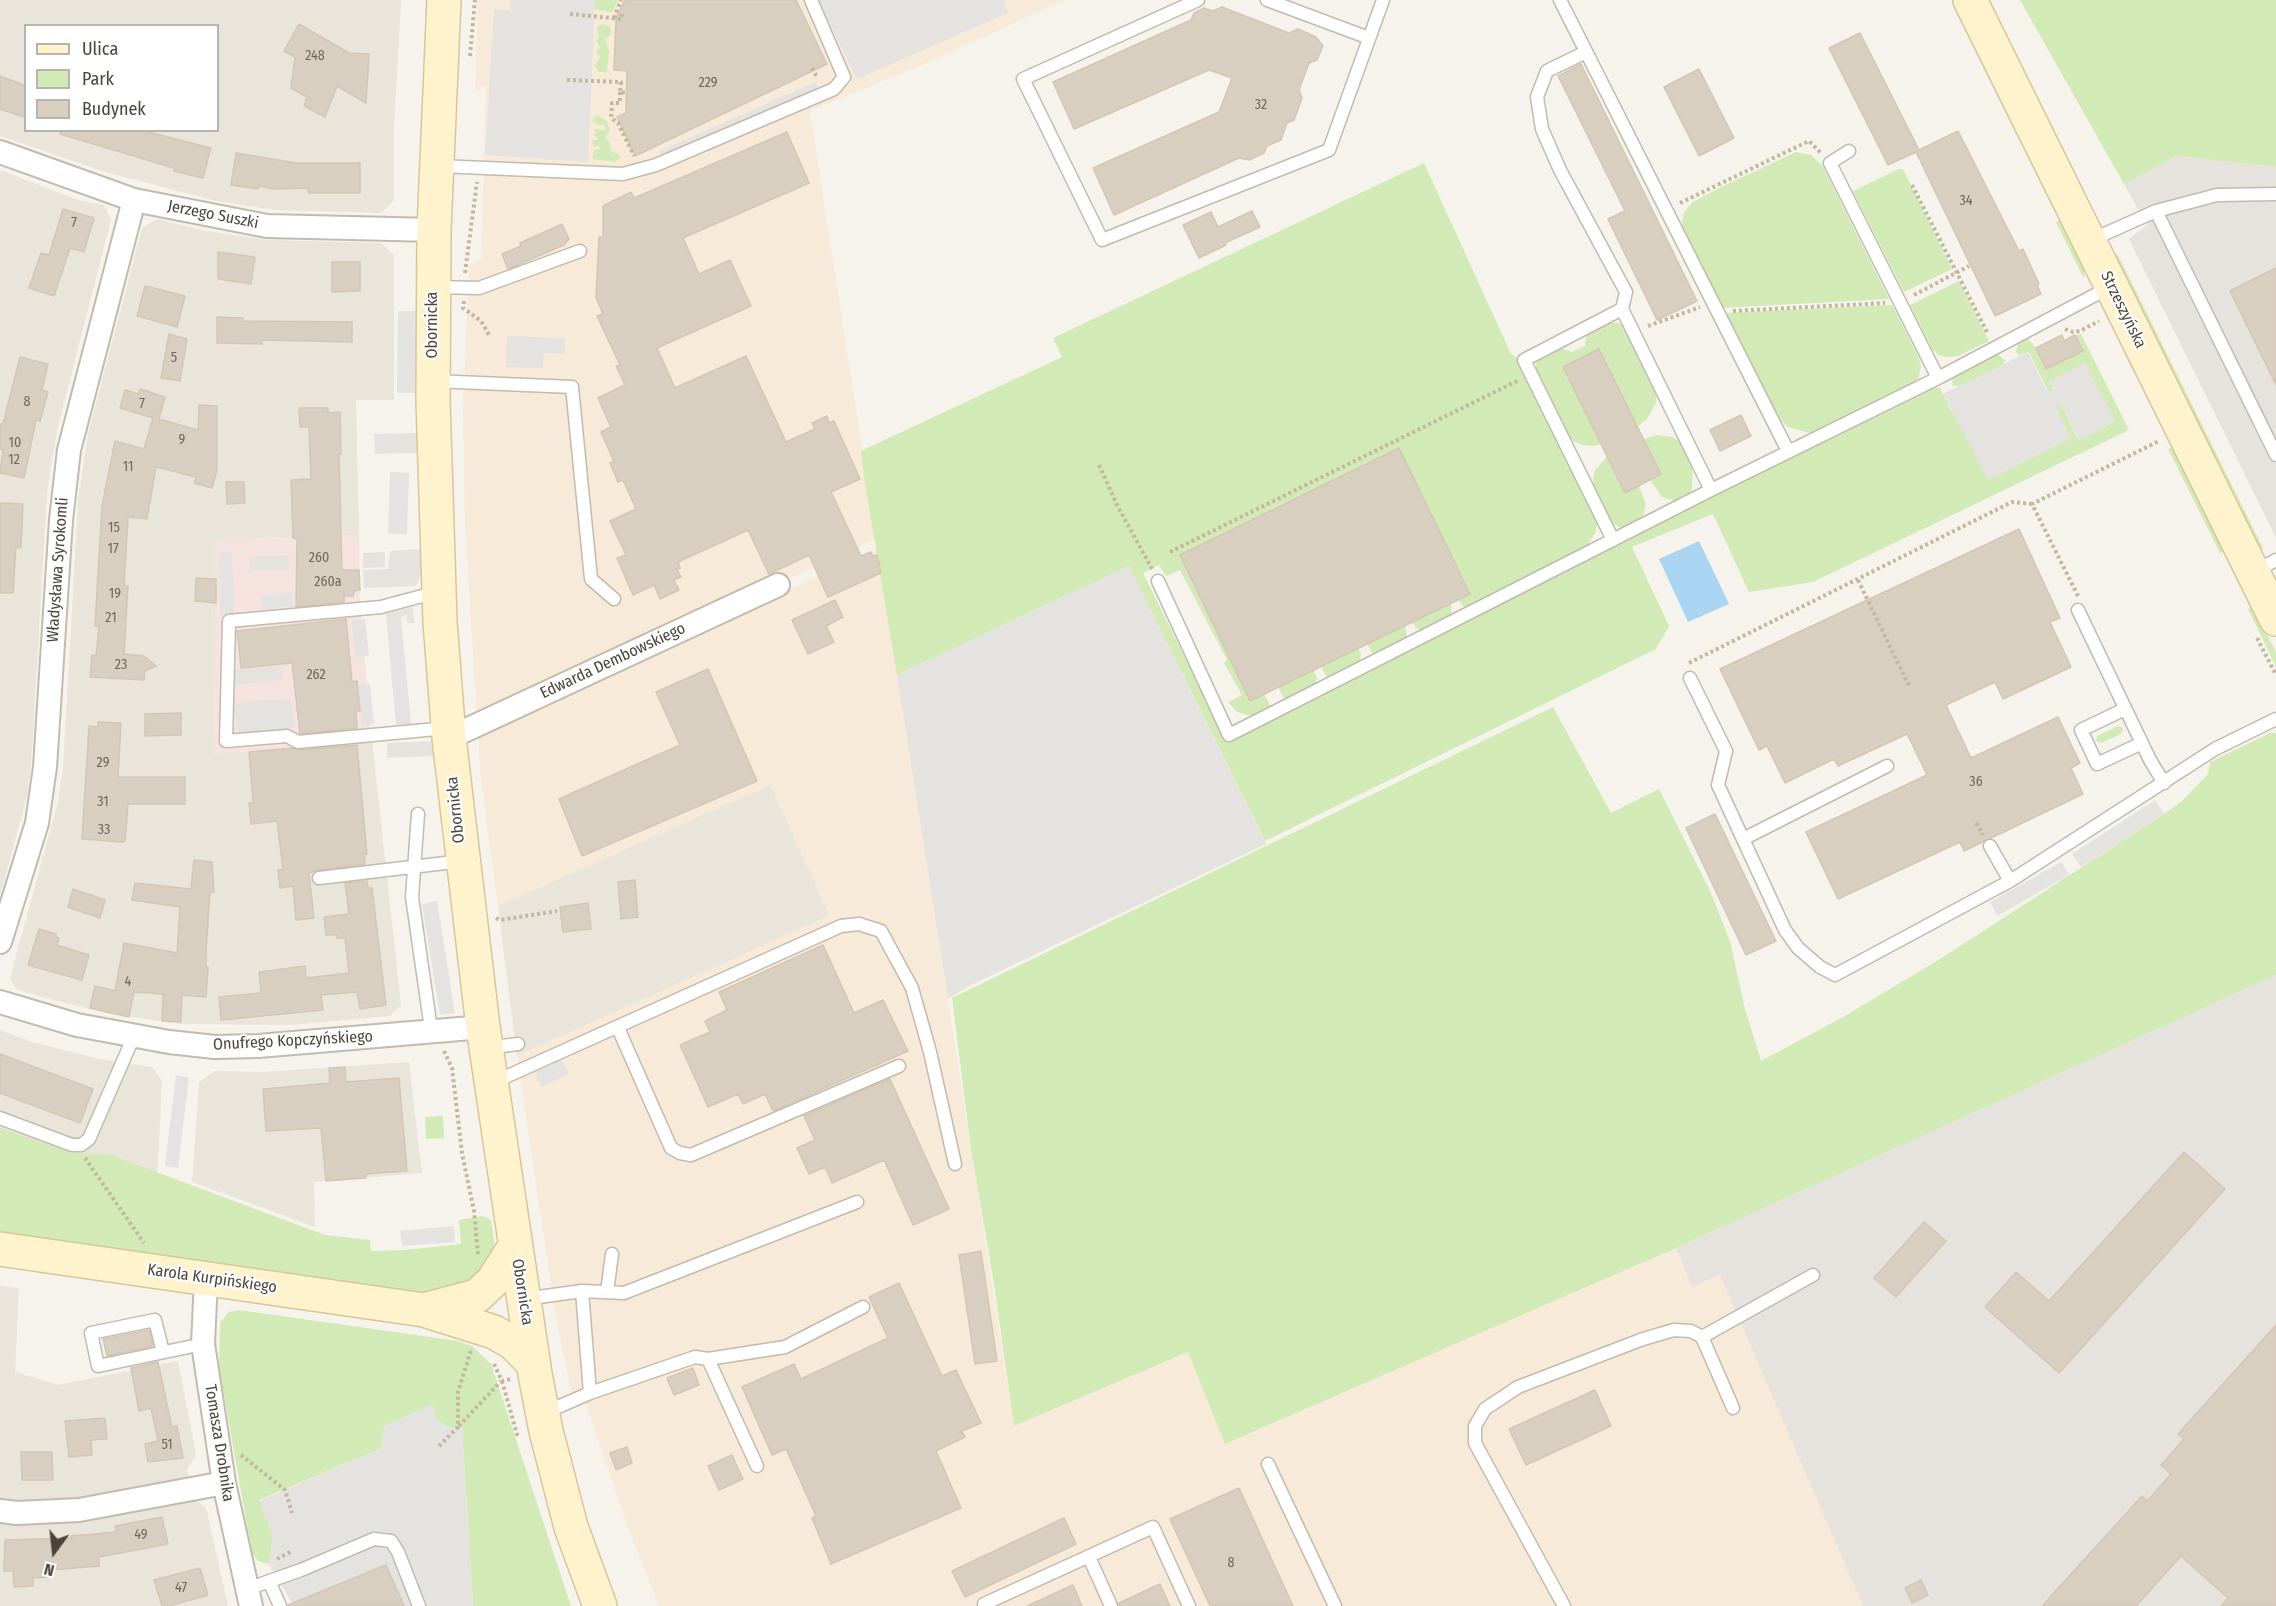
<!DOCTYPE html>
<meta charset="utf-8">
<style>
body{margin:0}
#map{position:relative;width:2276px;height:1606px;overflow:hidden;background:#f6f3ec;font-family:"Fira Sans Condensed",sans-serif}
canvas{display:block}
.legend{position:absolute;left:24px;top:24px;width:195px;height:108px;box-sizing:border-box;background:#fff;border:2px solid #b7b4b0;margin:0;padding:8px 10px;list-style:none;font-size:18px;color:#4b4439}
.legend li{display:flex;align-items:center;gap:12px;height:30px}
.legend b{width:30px;border:2px solid #b7b4b0}
.north{position:absolute;left:24px;top:1522px;width:60px;height:60px;-webkit-text-stroke:4px #fff;paint-order:stroke;rotate:195deg;font-size:16px;font-weight:700;line-height:24px;text-align:center;color:#4b4439}
.north::after{content:'';display:block;margin:auto;width:21px;height:27px;background:#4b4439;clip-path:polygon(50% 0,100% 100%,50% 72%,0 100%)}
</style>
<div id="map">
<canvas width="2276" height="1606"></canvas>
<ul class="legend">
<li><b style="height:8px;background:#fff3cd"></b>Ulica</li>
<li><b style="height:16px;background:#d2eab5"></b>Park</li>
<li><b style="height:16px;background:#d8cfc1"></b>Budynek</li>
</ul>
<div class="north">N</div>
</div>
<script>
const g = document.querySelector('canvas').getContext('2d');
g.lineJoin = 'round';
function fillPath(path, color) {
  g.fillStyle = color;
  g.fill(path, 'evenodd');
}
function toPath(rows) {
  const path = new Path2D();
  for (const r of rows) {
    path.moveTo(r[0], r[1]);
    for (let i = 2; i < r.length; i += 2) path.lineTo(r[i], r[i + 1]);
  }
  return path;
}
function stroke(path, color, width, dash) {
  g.strokeStyle = color;
  g.lineWidth = width;
  g.lineCap = dash ? 'butt' : 'round';
  g.setLineDash(dash || []);
  g.stroke(path);
}
function write(font, color, halo, rows, align = 'center') {
  g.font = font + ' "Fira Sans Condensed",sans-serif';
  g.lineWidth = 4.5;
  g.setLineDash([]);
  g.textBaseline = 'middle';
  g.strokeStyle = halo;
  g.fillStyle = color;
  for (const [text, x, y, turn = 0] of rows) {
    g.save();
    g.translate(x, y);
    g.rotate((+turn || 0) * Math.PI / 180);
    g.textAlign = isNaN(turn) ? turn : align;
    if (halo) g.strokeText(text, 0, 0);
    g.fillText(text, 0, 0);
    g.restore();
  }
}
const residential = toPath([
 [0,0,401,0,394,126,394,200,381,213,275,210,216,201,105,172,0,136],
 [26,26,218,26,218,130,26,130],
 [0,170,78,200,104,205,111,220,58,426,52,460,47,494,31,765,27,796,0,896],
 [157,219,206,231,269,240,381,243,394,255,394,400,356,400,359,535,216,539,214,754,372,741,401,1005,390,1016,289,1025,181,1024,110,1014,42,997,16,989,10,978,58,802,63,769,78,500,88,434,142,228],
 [770,784,830,916,517,1056,498,906],
 [0,1030,32,1042,99,1059,152,1067,162,1081,157,1179,0,1165],
 [409,1062,422,1173,314,1182,315,1227,192,1182,199,1083,214,1071,263,1072],
 [0,1286,19,1288,15,1372,58,1385,178,1361,196,1455,187,1470,194,1498,206,1508,228,1606,0,1606]
]);
const commercial = toPath([
 [478,0,1065,0,929,62,810,111,876,539,477,720,465,525,463,409,469,265,481,259,486,86,475,91],
 [878,549,1014,1426,1189,1352,1226,1444,1676,1248,1692,1287,1720,1275,1863,1606,659,1606,629,1531,585,1401,574,1405,556,1318,517,1056,830,915,770,785,498,906,480,771,478,729]
]);
const industrial = toPath([
 [2176,156,2276,167,2276,538,2129,239,2147,225,2124,184],
 [2276,975,2276,1606,1863,1606,1720,1275,1692,1287,1676,1248]
]);
const medical = toPath([
 [359,535,360,604,372,741,214,754,216,539]
]);
const green = toPath([
 [595,0,618,0,612,12,609,12,594,9],
 [2020,0,2276,0,2276,167,2176,156,2124,184],
 [604,24,610,27,611,35,605,39,609,51,607,72,599,72,595,66,600,57,596,51,600,48,596,40,599,36,597,26],
 [597,115,607,122,610,130,605,138,609,141,611,151,621,156,615,162,592,159,594,150,601,149,598,145,594,147,593,145,592,140,597,140,598,138,594,135,596,133,594,129,606,130,604,125,596,124,592,120],
 [1796,152,1811,155,1822,165,1889,299,1722,308,1683,230,1682,223,1684,212,1693,202,1719,188],
 [1424,163,1511,354,1515,356,1594,513,1597,524,1595,533,1586,548,1466,608,1464,607,1458,600,1470,593,1399,448,1364,464,1435,610,1451,603,1452,616,1422,631,1416,628,1412,622,1424,616,1353,471,1318,488,1389,633,1405,626,1407,637,1405,641,1376,654,1371,652,1367,643,1379,637,1306,493,1271,509,1344,654,1358,648,1361,654,1360,662,1332,677,1326,676,1321,666,1333,660,1260,515,1225,532,1297,678,1313,670,1317,678,1314,686,1287,699,1284,698,1278,687,1215,538,1180,555,1250,700,1264,694,1270,705,1267,709,1251,716,1237,712,1228,702,1242,695,1224,663,1227,660,1180,570,1166,576,1159,565,1143,573,1226,741,1930,387,1940,388,1951,411,2056,406,2059,403,2062,406,2077,438,2081,439,2114,422,2049,381,2053,389,2052,392,2048,391,2029,352,2019,355,2016,352,2018,344,2028,339,2036,348,2046,369,2083,351,2075,335,2081,334,2129,430,1813,582,1749,592,1713,514,1632,547,1669,626,1656,649,1265,841,1129,566,897,675,865,483,861,451,1062,357,1053,338],
 [1899,169,1903,169,1952,269,1904,292,1853,191],
 [2062,219,2084,267,2084,279,2056,222],
 [2117,253,2264,550,2258,547,2117,262],
 [1959,281,1989,341,1958,356,1946,357,1938,355,1932,349,1910,305],
 [1892,305,1919,358,1921,367,1918,379,1914,384,1813,434,1788,427,1778,417,1724,313],
 [1606,323,1619,323,1625,328,1657,391,1656,403,1647,419,1638,426,1599,349,1563,367,1601,444,1594,446,1582,445,1569,439,1536,374,1536,363,1538,359,1558,347,1572,352,1585,346,1586,338,1591,330],
 [1997,354,2005,360,2002,366,1959,387,1952,385,1953,376],
 [1657,435,1672,437,1679,441,1685,447,1693,462,1692,488,1689,495,1678,502,1662,497,1650,480,1661,474,1644,439],
 [2174,446,2226,550,2220,553,2168,449],
 [1607,457,1625,493,1639,486,1646,504,1643,517,1639,522,1627,528,1619,527,1612,522,1594,489,1593,480,1595,470],
 [2253,606,2276,652,2276,667,2248,609],
 [1553,707,1611,813,1659,789,1711,893,1730,941,1745,1009,1761,1061,1843,1017,1940,959,2164,814,2181,802,2208,774,2210,762,2270,733,2276,733,2276,975,1676,1248,1225,1444,1188,1352,1014,1426,994,1284,971,1149,952,998],
 [2118,726,2123,728,2121,734,2101,743,2096,741,2097,736],
 [443,1116,444,1138,426,1139,425,1117],
 [0,1128,71,1153,108,1154,325,1235,370,1240,371,1251,405,1250,461,1244,459,1220,483,1216,491,1220,495,1247,485,1278,430,1298,0,1237],
 [239,1310,458,1341,472,1346,491,1364,571,1606,473,1606,462,1427,447,1427,437,1419,380,1449,259,1500,273,1535,269,1564,258,1561,252,1553,219,1367,220,1323,229,1312]
]);
const parking = toPath([
 [508,0,595,0,588,162,485,155,494,9,510,10,511,1],
 [818,0,1004,0,1008,13,857,79],
 [815,82,818,89,663,158,660,151],
 [398,311,419,311,415,393,397,393],
 [507,336,565,338,565,354,544,353,543,368,506,367],
 [2028,352,2047,391,2050,392,2053,388,2049,381,2085,363,2115,421,2081,440,2078,438,2062,406,2058,404,2056,407,2071,438,1988,480,1943,394],
 [418,433,419,453,375,454,374,434],
 [390,472,409,473,407,534,388,534],
 [423,549,423,569,416,586,364,588,363,570,388,569,390,551],
 [385,552,385,567,363,568,363,553],
 [219,553,232,553,234,614,220,614],
 [289,555,289,570,250,570,250,556],
 [1129,566,1266,844,969,986,948,999,897,675],
 [292,593,293,607,261,609,261,595],
 [412,607,415,623,408,623,406,615,401,617,411,724,396,725,386,614],
 [365,619,369,656,355,657,351,620],
 [281,666,283,680,234,685,233,670],
 [370,684,374,724,362,725,358,685],
 [291,698,295,728,239,733,237,718,233,719,233,703],
 [433,741,434,756,387,758,387,743],
 [2155,800,2164,814,2081,867,2072,854],
 [2061,862,2069,875,1997,916,1990,902],
 [437,901,455,1013,440,1015,422,904],
 [562,1060,569,1074,541,1087,535,1072],
 [176,1075,189,1077,178,1168,165,1166],
 [454,1226,455,1242,402,1246,400,1231],
 [432,1404,437,1419,447,1427,462,1427,473,1606,404,1606,386,1565,292,1603,269,1564,273,1535,259,1501,380,1449,384,1426]
]);
const water = toPath([
 [1699,541,1729,604,1688,622,1659,559]
]);
const building = toPath([
 [625,0,796,0,827,64,635,156,617,117,626,113,627,71,614,70,616,18,625,0],
 [1222,7,1289,33,1298,29,1316,37,1323,46,1317,60,1309,63,1299,90,1302,98,1294,120,1287,123,1281,140,1267,146,1264,153,1249,160,1239,158,1114,215,1093,168,1219,112,1232,78,1209,70,1074,129,1053,82,1191,20,1194,13,1204,8,1213,11,1222,7],
 [299,24,349,53,369,54,366,103,337,86,325,117,304,106,307,97,291,88,295,57,284,51,299,24],
 [1860,33,1919,150,1958,131,2019,251,2023,249,2039,284,2037,285,2041,294,1995,316,1916,152,1888,165,1829,48,1860,33],
 [1581,64,1697,301,1657,320,1608,219,1625,211,1558,76,1581,64],
 [1699,69,1734,138,1699,156,1664,87,1699,69],
 [0,76,26,86,26,118,0,109,0,76],
 [61,130,140,130,211,148,203,178,174,171,174,168,60,134,61,130],
 [787,132,809,183,683,238,699,274,730,260,751,306,657,348,675,388,746,356,786,442,815,429,812,423,827,416,829,423,834,421,860,479,831,492,861,556,871,552,873,556,877,555,881,573,828,597,809,555,769,574,748,530,678,562,680,568,677,569,681,577,674,580,679,590,660,599,654,585,633,595,617,558,626,555,610,521,636,509,623,480,618,482,610,463,614,462,601,432,611,427,598,398,625,385,616,366,620,365,597,316,603,314,596,297,599,237,603,237,603,206,631,192,634,198,787,132],
 [236,153,296,163,360,163,360,193,308,193,308,188,275,189,258,186,258,189,231,185,236,153],
 [63,209,94,218,84,252,70,248,54,296,29,288,41,253,49,255,63,209],
 [1252,211,1260,227,1225,243,1226,245,1199,258,1183,225,1211,212,1218,227,1252,211],
 [562,224,569,239,564,245,508,269,502,254,521,246,520,243,562,224],
 [218,252,255,257,251,284,218,279,218,252],
 [332,262,360,262,360,291,332,292,332,262],
 [2276,268,2276,385,2230,291,2276,268],
 [145,286,185,296,177,327,137,316,145,286],
 [217,317,243,318,243,321,352,322,352,342,262,340,262,344,217,343,217,317],
 [169,334,187,339,180,381,161,378,169,334],
 [2062,335,2064,341,2075,335,2083,351,2046,369,2036,348,2062,335],
 [1599,349,1661,474,1625,493,1563,367,1599,349],
 [20,357,48,364,42,390,48,392,40,421,36,420,24,478,0,473,3,450,0,449,0,424,3,424,20,357],
 [140,389,165,397,159,419,198,430,199,405,217,406,217,470,212,488,194,483,196,477,156,467,147,519,128,517,124,586,128,586,124,654,144,656,156,666,145,671,144,680,90,677,92,655,96,656,99,627,95,626,102,506,115,441,144,449,153,418,120,408,125,390,139,394,140,389],
 [299,408,328,408,328,413,340,412,341,454,339,454,342,570,359,570,360,590,354,591,353,596,344,596,344,602,296,607,297,539,293,538,291,480,311,479,309,427,300,427,299,408],
 [1741,415,1751,436,1720,451,1710,430,1741,415],
 [1399,448,1470,594,1250,701,1180,555,1399,448],
 [226,482,244,482,245,503,227,504,226,482],
 [0,503,23,504,21,548,16,547,13,593,0,593,0,503],
 [2019,529,2060,618,2050,622,2071,667,2003,699,1995,682,1946,705,1971,758,2058,717,2080,763,2071,768,2083,794,1964,851,1960,842,1838,899,1806,832,1927,775,1907,734,1838,766,1834,759,1785,783,1767,746,1759,750,1720,669,2019,529],
 [196,578,216,579,216,603,195,601,196,578],
 [835,600,843,617,826,626,834,642,808,654,792,620,835,600],
 [346,619,352,682,357,681,360,711,356,711,357,728,300,734,292,663,241,668,237,631,346,619],
 [708,669,757,781,582,856,559,799,680,745,656,692,708,669],
 [181,713,181,735,145,736,145,714,181,713],
 [98,722,121,723,118,777,185,777,185,804,128,804,125,841,122,842,82,839,89,726,98,727,98,722],
 [357,745,367,854,364,854,365,864,318,870,309,873,314,918,296,920,293,886,280,888,278,870,283,869,277,821,251,824,249,803,253,803,249,752,292,748,299,750,357,745],
 [1715,814,1776,941,1746,955,1686,828,1715,814],
 [194,860,212,862,214,892,210,892,206,952,206,967,208,967,206,997,182,995,181,1022,162,1021,163,994,134,992,129,1017,90,1008,95,986,115,991,124,943,177,953,180,907,132,900,135,883,191,889,194,860],
 [635,880,638,917,621,919,618,882,635,880],
 [367,881,368,888,372,888,386,1005,360,1009,357,992,321,995,323,1010,221,1020,219,997,261,993,259,972,305,966,306,978,349,973,345,938,337,938,337,935,326,935,324,917,349,914,345,883,367,881],
 [73,889,105,900,100,918,68,907,73,889],
 [588,903,591,929,563,932,560,907,588,903],
 [39,929,56,934,56,937,59,938,57,945,89,955,82,980,28,965,39,929],
 [823,945,854,1013,883,1000,908,1051,773,1111,765,1094,743,1104,738,1094,708,1107,680,1045,710,1032,705,1021,727,1010,719,992,823,945],
 [0,1054,93,1089,80,1123,0,1093,0,1054],
 [345,1067,346,1082,399,1078,407,1171,366,1174,366,1178,326,1181,321,1128,266,1131,263,1089,330,1083,329,1068,345,1067],
 [890,1079,949,1209,913,1225,884,1160,832,1183,825,1167,809,1174,797,1148,815,1140,804,1116,890,1079],
 [2184,1152,2225,1189,2059,1373,1985,1307,2016,1272,2049,1301,2184,1152],
 [1924,1222,1946,1241,1896,1297,1874,1278,1924,1222],
 [981,1251,997,1361,975,1364,959,1255,981,1251],
 [899,1283,942,1376,956,1370,981,1423,962,1431,965,1437,936,1451,961,1508,831,1564,812,1518,816,1516,786,1449,772,1455,742,1387,794,1364,801,1379,888,1338,869,1297,899,1283],
 [2276,1325,2276,1606,2221,1606,2228,1598,2181,1556,2136,1606,2042,1606,2142,1496,2147,1501,2171,1474,2161,1465,2184,1439,2178,1434,2276,1325],
 [149,1330,153,1346,107,1356,103,1339,149,1330],
 [158,1362,172,1427,177,1426,183,1458,148,1462,145,1444,158,1441,151,1408,139,1411,131,1368,158,1362],
 [693,1368,699,1385,674,1395,667,1378,693,1368],
 [1595,1390,1611,1426,1526,1465,1509,1429,1595,1390],
 [105,1418,107,1439,91,1440,92,1455,69,1457,65,1421,105,1418],
 [627,1447,632,1463,616,1470,610,1453,627,1447],
 [21,1452,52,1452,53,1480,22,1480,21,1452],
 [732,1455,743,1479,719,1490,708,1466,732,1455],
 [1239,1488,1293,1606,1210,1606,1170,1519,1239,1488],
 [162,1517,168,1544,99,1557,99,1566,51,1570,51,1577,33,1578,33,1586,14,1587,13,1571,4,1571,5,1540,72,1538,71,1536,116,1532,115,1526,162,1517],
 [1064,1518,1076,1544,965,1597,952,1571,1064,1518],
 [386,1565,404,1606,288,1606,288,1605,386,1565],
 [200,1568,208,1595,169,1606,162,1606,154,1580,200,1568],
 [1921,1580,1928,1595,1912,1603,1905,1588,1921,1580],
 [1160,1584,1170,1606,1119,1606,1119,1603,1160,1584],
 [1073,1585,1082,1606,1027,1606,1073,1585]
]);
const path = toPath([
 [570,14,621,19,622,14],
 [614,18,621,0],
 [470,56,475,0],
 [812,68,817,77],
 [567,80,621,82,620,92,627,93],
 [620,92,620,103,612,103,611,118,618,123,634,156],
 [1912,185,1988,334],
 [1680,203,1809,141,1821,153],
 [465,273,477,182],
 [1914,295,1969,266],
 [464,301,463,308,481,321,489,335],
 [1733,311,1885,303],
 [1648,326,1700,307],
 [2065,329,2073,332,2080,331,2099,321],
 [1099,465,1117,505,1152,569],
 [1170,552,1519,380],
 [1858,580,1910,688],
 [2078,596,2032,504,2159,441],
 [2257,638,2276,675],
 [1689,663,2012,502,2032,504],
 [1976,823,1983,835],
 [496,918,500,920,557,911],
 [444,1051,452,1068,462,1153,474,1211,478,1255],
 [85,1158,144,1243],
 [494,1364,502,1381,511,1379],
 [502,1381,518,1438],
 [459,1426,501,1381],
 [439,1446,458,1427,458,1392,471,1350],
 [241,1455,285,1490,292,1513],
 [277,1559,292,1551]
]);
const lane = toPath([
 [1198,0,1023,79,1102,240,1329,150,1383,0],
 [1267,0,1369,38],
 [1560,0,1788,451],
 [1586,52,1547,71,1537,97,1542,129,1560,170,1626,292,1622,309],
 [1849,151,1830,163,1938,378,2110,287],
 [439,166,623,174,656,165,834,89,844,77,811,0],
 [2156,211,2217,195,2276,194],
 [2091,240,2156,211,2276,455],
 [435,287,479,288,580,251],
 [434,381,572,387,591,579,614,599],
 [1613,540,1524,360,1622,309,1711,490],
 [2254,572,2276,560],
 [1158,581,1229,735,1711,490,1938,378],
 [437,592,381,607,229,621,226,741,287,736,298,742,447,728],
 [2078,610,2150,760,2164,783],
 [1690,678,1726,751,1718,785,1785,930,1798,948,1820,967,1835,975,2010,881],
 [2125,709,2081,730,2097,764,2142,743],
 [418,814,412,897,430,1022],
 [1743,839,1887,766],
 [1990,846,2010,881,2215,749,2276,719],
 [319,878,462,861],
 [618,1028,671,1148,680,1153,691,1155,899,1066],
 [486,1048,518,1044],
 [492,1083,841,926,859,924,881,931,912,988,930,1052,955,1164],
 [0,1118,72,1145,81,1145,89,1139,134,1036],
 [582,1291,590,1393],
 [607,1292,612,1254],
 [524,1299,582,1291,624,1293,857,1202],
 [1702,1337,1813,1275],
 [163,1352,155,1320,91,1333,98,1366,203,1344],
 [708,1359,757,1466],
 [544,1413,590,1393,695,1357,708,1359,785,1347,863,1307],
 [1268,1464,1335,1606],
 [1089,1557,1111,1606],
 [269,1581,280,1606],
 [247,1589,301,1570,374,1539,391,1541,398,1552,419,1606],
 [986,1606,984,1604,1153,1527,1189,1606],
 [1564,1606,1475,1443,1475,1426,1485,1409,1518,1387,1643,1339,1674,1330,1691,1331,1702,1337,1733,1408]
]);
const street = toPath([
 [0,152,134,200,267,226,434,230],
 [449,738,778,585],
 [0,942,37,823,45,767,61,520,69,450,134,200],
 [0,1002,77,1025,169,1042,215,1047,258,1046,483,1027],
 [206,1279,203,1344,224,1483,251,1606],
 [0,1511,17,1513,79,1510,224,1483]
]);
const secondary = toPath([
 [444,0,434,230,433,400,440,622,449,738,483,1027,535,1374,546,1431,571,1527,600,1606],
 [1970,0,2276,619],
 [0,1249,424,1310,494,1332,513,1343,533,1363],
 [424,1310,477,1296,493,1281,515,1246]
]);
const numberNames = [
 ["248",315,56],
 ["229",708,83],
 ["32",1261,105],
 ["34",1966,201],
 ["7",74,223],
 ["5",174,358],
 ["8",27,402],
 ["7",142,404],
 ["9",182,440],
 ["10",15,443],
 ["12",14,460],
 ["11",128,467],
 ["15",114,528],
 ["17",113,549],
 ["260",319,558],
 ["260a",328,582],
 ["19",115,594],
 ["21",111,618],
 ["23",121,665],
 ["262",316,675],
 ["29",103,763],
 ["36",1976,782],
 ["31",103,802],
 ["33",104,830],
 ["4",128,982],
 ["51",167,1445],
 ["49",141,1535],
 ["8",1231,1563],
 ["47",181,1588]
];
const streetNames = [
 ["Jerzego Suszki",213,215,11],
 ["Strzeszyńska",2123,310,64],
 ["Obornicka",433,325,-90],
 ["Władysława Syrokomli",58,570,-86],
 ["Edwarda Dembowskiego",613,661,-25],
 ["Obornicka",456,810,-96],
 ["Onufrego Kopczyńskiego",293,1041,-3],
 ["Karola Kurpińskiego",212,1279,8],
 ["Obornicka",522,1292,81],
 ["Tomasza Drobnika",219,1443,81]
];
fillPath(residential, '#eae5da');
fillPath(commercial, '#f7ead8');
fillPath(industrial, '#e6e2dd');
fillPath(medical, '#f6e3e0');
fillPath(green, '#d2eab5');
fillPath(parking, '#e5e3e0');
fillPath(water, '#a9d4f2');
fillPath(building, '#d8cfc1');
stroke(building, '#d3c7b4', 1.5);
stroke(lane, '#c2bbae', 15);
stroke(street, '#c2bbae', 26);
stroke(secondary, '#d6c79b', 36);
stroke(path, '#c4b79f', 4, [3, 3]);
stroke(lane, '#fff', 12);
stroke(street, '#fff', 22);
stroke(secondary, '#fff3cd', 33);
write('14px', '#6e675b', null, numberNames);
write('16px', '#4b4439', '#fff', streetNames);
</script>
